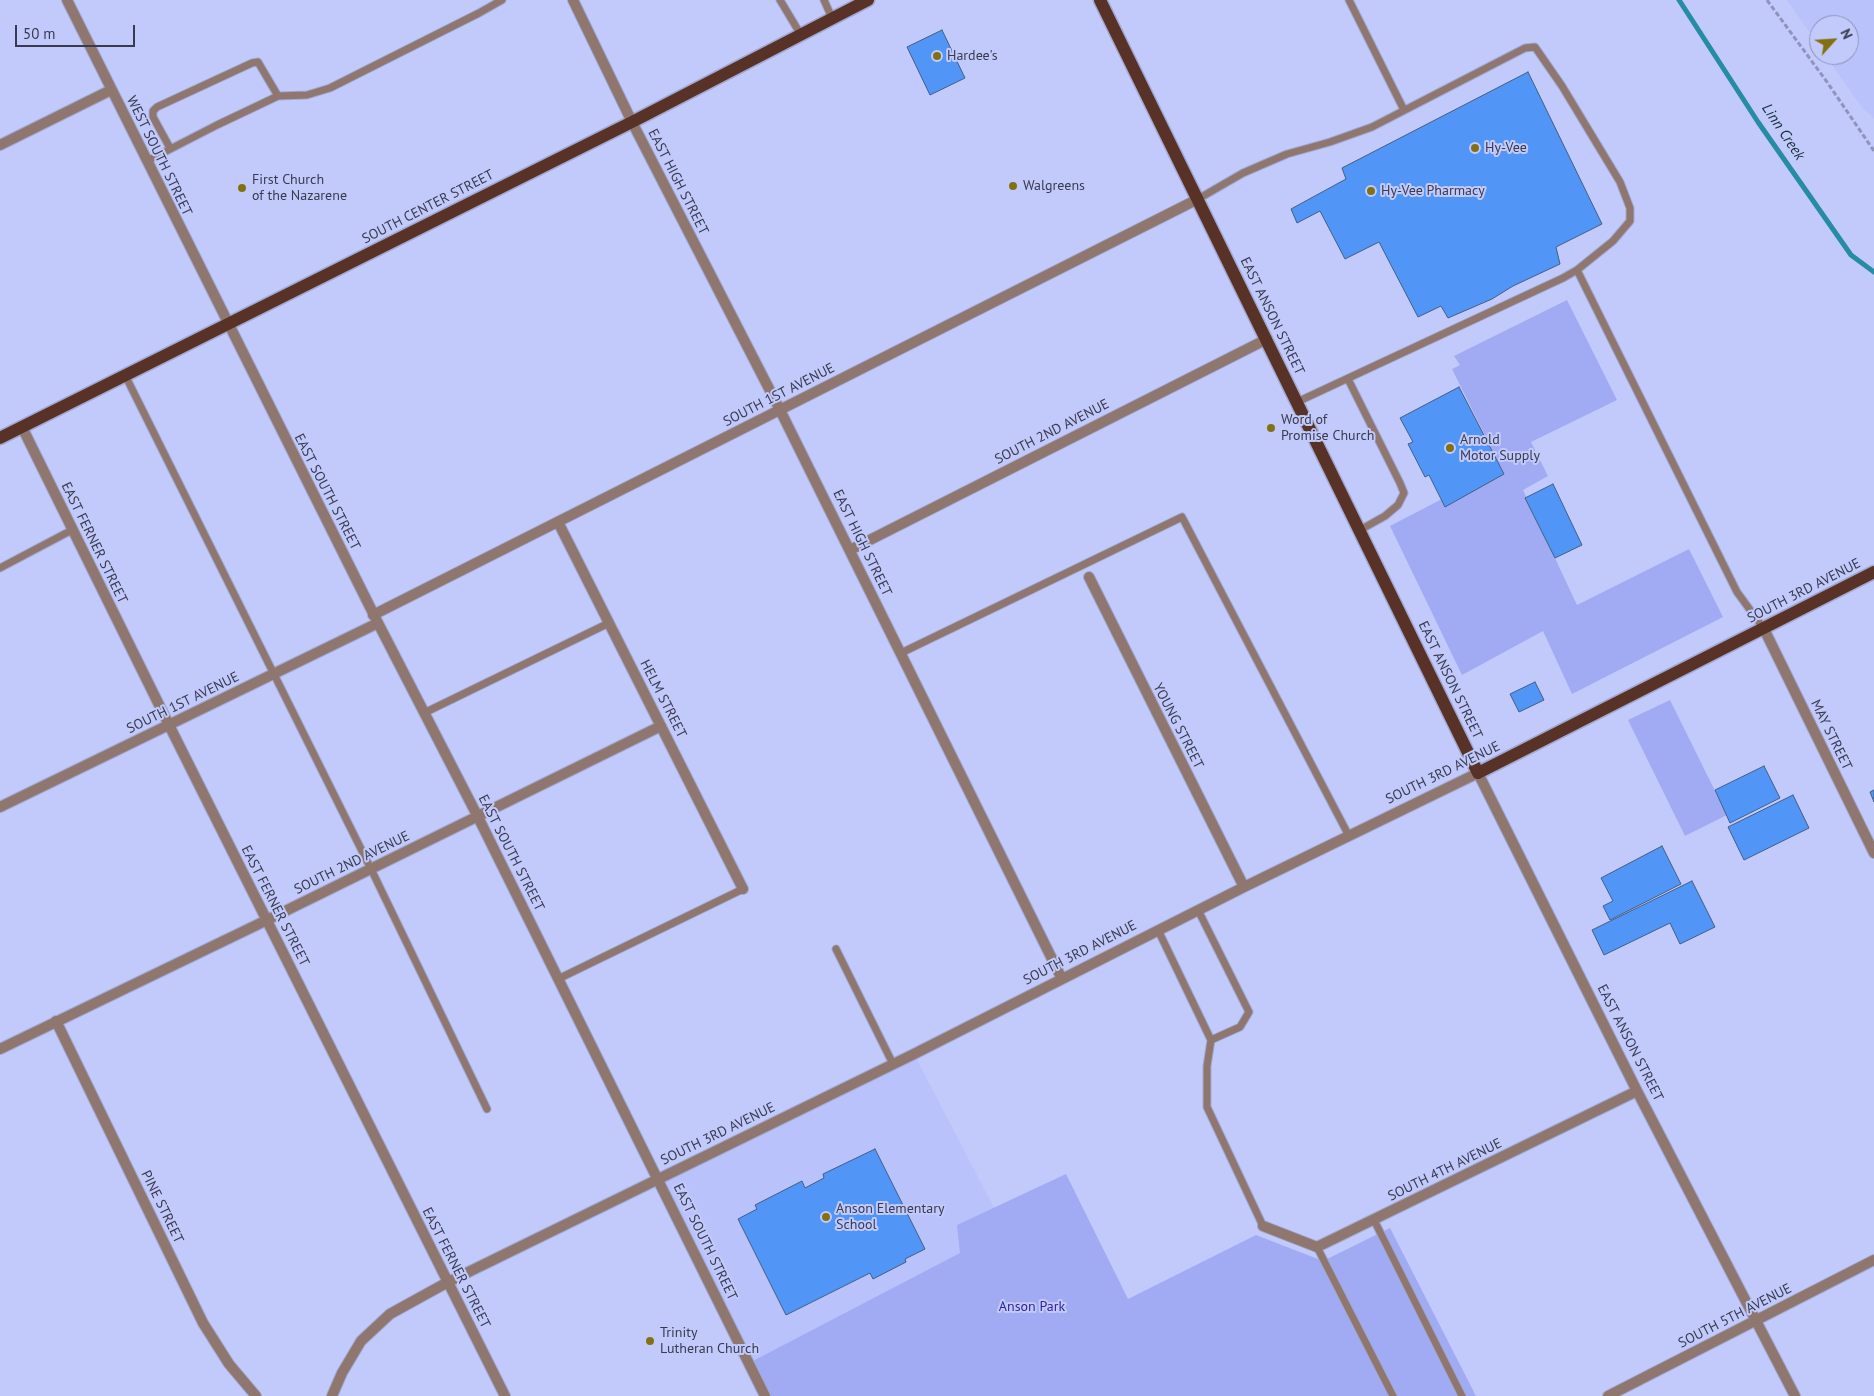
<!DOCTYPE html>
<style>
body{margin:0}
#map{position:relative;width:1874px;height:1396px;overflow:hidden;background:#c2cafb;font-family:"PT Sans",sans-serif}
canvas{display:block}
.north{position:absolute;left:1809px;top:15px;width:50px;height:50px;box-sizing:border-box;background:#c2cafb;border:1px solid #8b91b6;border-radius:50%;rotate:64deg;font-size:14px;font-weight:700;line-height:20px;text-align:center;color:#383b4f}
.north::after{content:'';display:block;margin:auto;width:18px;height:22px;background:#837111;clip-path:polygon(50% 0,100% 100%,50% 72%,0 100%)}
.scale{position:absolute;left:15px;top:25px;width:120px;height:22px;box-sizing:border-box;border:2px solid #383b4f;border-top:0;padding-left:6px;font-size:15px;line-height:18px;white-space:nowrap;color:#383b4f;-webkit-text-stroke:4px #c2cafb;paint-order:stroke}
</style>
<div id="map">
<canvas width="1874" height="1396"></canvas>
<div class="north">N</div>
<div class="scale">50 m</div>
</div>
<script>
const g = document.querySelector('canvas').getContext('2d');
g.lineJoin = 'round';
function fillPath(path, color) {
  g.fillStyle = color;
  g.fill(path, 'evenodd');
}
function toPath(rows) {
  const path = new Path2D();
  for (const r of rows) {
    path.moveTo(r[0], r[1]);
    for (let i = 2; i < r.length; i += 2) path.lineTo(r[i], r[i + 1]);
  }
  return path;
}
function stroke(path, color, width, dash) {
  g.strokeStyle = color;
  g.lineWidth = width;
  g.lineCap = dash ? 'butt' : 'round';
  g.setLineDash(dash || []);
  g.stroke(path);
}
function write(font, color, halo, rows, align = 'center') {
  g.font = font + ' "PT Sans",sans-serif';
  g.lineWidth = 4;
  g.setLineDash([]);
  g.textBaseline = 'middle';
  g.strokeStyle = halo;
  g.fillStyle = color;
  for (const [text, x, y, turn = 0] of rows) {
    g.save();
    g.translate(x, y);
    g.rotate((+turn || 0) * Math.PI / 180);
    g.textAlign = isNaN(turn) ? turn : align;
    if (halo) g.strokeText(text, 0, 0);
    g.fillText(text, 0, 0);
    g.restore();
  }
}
const built = toPath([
 [1787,0,1874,0,1874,118,1863,109,1825,55,1849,55,1849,25,1819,25,1819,46],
 [914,1054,994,1208,958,1225,961,1253,749,1363,659,1179]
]);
const green = toPath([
 [1567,300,1617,400,1531,442,1548,476,1523,490,1577,605,1689,549,1723,617,1572,694,1543,631,1462,675,1390,526,1442,499,1504,474,1452,369,1460,365,1454,356],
 [1670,700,1727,815,1685,836,1628,720],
 [1066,1174,1128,1299,1256,1235,1323,1261,1390,1228,1476,1396,765,1396,749,1363,960,1253,957,1225]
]);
const stream = toPath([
 [1679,0,1758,122,1851,255,1874,272]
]);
const building = toPath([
 [942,30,965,78,930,95,907,47,942,30],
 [1528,72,1602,224,1556,247,1560,264,1513,286,1492,299,1448,318,1441,306,1418,317,1379,242,1345,259,1320,211,1297,223,1291,209,1346,179,1342,168,1528,72],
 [1459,387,1504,474,1445,507,1429,475,1425,477,1408,444,1413,442,1400,418,1459,387],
 [1553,484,1582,545,1555,558,1525,498,1553,484],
 [1535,682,1544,700,1519,712,1510,694,1535,682],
 [1764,766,1780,798,1730,823,1715,790,1764,766],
 [1874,790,1874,802,1870,792,1874,790],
 [1793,795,1809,828,1744,860,1728,827,1793,795],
 [1662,846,1681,884,1610,920,1603,906,1613,901,1601,878,1662,846],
 [1692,881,1715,927,1680,944,1670,923,1604,955,1592,930,1692,881],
 [875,1149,925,1249,905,1259,906,1262,873,1279,870,1273,786,1315,738,1219,757,1209,755,1205,802,1181,805,1188,824,1178,823,1174,875,1149]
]);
const path = toPath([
 [1767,0,1827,82,1874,151]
]);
const lane = toPath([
 [780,0,801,35],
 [824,0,832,18],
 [1349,0,1404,110],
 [170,148,153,117,153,111,157,107,252,63,258,62,278,96],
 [147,161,217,125,278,96,307,95,330,88,479,13,502,0],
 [1198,199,1243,173,1287,154,1330,142,1372,127,1525,48,1535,47,1562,86,1620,182,1630,208,1630,221,1613,241,1577,270],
 [125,375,371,869,487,1109],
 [1348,379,1400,483,1404,493,1398,505,1385,516,1360,530],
 [1297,402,1563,278,1577,270,1737,592,1764,629],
 [0,568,72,530],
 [901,653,1182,517,1349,836],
 [424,713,609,623],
 [1198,910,1249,1012,1240,1027,1211,1040],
 [1158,930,1211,1040,1207,1066,1207,1107,1263,1226],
 [836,949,893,1064],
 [558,979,743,889],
 [1374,1220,1462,1396],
 [1317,1247,1393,1396]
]);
const street = toPath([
 [67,0,378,623,478,817,765,1396],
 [573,0,632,122,780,410,1062,979],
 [0,145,111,90],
 [22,427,169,725,505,1396],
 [558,522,743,889],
 [850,550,1267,339],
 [1089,577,1244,887],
 [373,615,1198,199],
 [1764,629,1874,853],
 [0,807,378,623],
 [56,1021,203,1323,229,1364,256,1396],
 [0,1049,267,920,661,726],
 [1263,1226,1317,1247,1637,1091],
 [332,1396,342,1373,361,1341,390,1314,448,1282,914,1054,1244,887,1478,773,1637,1091,1795,1396],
 [1608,1396,1874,1260]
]);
const primary = toPath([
 [1100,0,1478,773,1874,572],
 [0,438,632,122,868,0]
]);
const markers = [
 [937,56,5,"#837111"],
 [1475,148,5,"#837111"],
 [1013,186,5,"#837111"],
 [242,188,5,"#837111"],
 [1371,191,5,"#837111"],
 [1271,428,5,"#837111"],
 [1450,448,5,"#837111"],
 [826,1217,5,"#837111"],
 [650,1341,5,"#837111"]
];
const poiNames = [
 ["Hardee's",947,56],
 ["Hy-Vee",1485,148],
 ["First Church",252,180],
 ["of the Nazarene",252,196],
 ["Walgreens",1023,186],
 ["Hy-Vee Pharmacy",1381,191],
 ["Word of",1281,420],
 ["Promise Church",1281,436],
 ["Arnold",1460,440],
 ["Motor Supply",1460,456],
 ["Anson Elementary",836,1209],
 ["School",836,1225],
 ["Trinity",660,1333],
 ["Lutheran Church",660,1349]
];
const streetNames = [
 ["WEST SOUTH STREET",159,156,64],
 ["EAST HIGH STREET",678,182,63],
 ["SOUTH CENTER STREET",428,207,-27],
 ["EAST ANSON STREET",1272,316,64],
 ["SOUTH 1ST AVENUE",779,395,-27],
 ["SOUTH 2ND AVENUE",1052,432,-27],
 ["EAST SOUTH STREET",327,492,63],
 ["EAST FERNER STREET",94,543,64],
 ["EAST HIGH STREET",862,543,64],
 ["SOUTH 3RD AVENUE",1804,591,-27],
 ["EAST ANSON STREET",1450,680,64],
 ["HELM STREET",663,699,63],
 ["SOUTH 1ST AVENUE",183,703,-26],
 ["YOUNG STREET",1178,726,63],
 ["MAY STREET",1831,735,64],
 ["SOUTH 3RD AVENUE",1443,773,-26],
 ["EAST SOUTH STREET",511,853,63],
 ["SOUTH 2ND AVENUE",352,863,-26],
 ["EAST FERNER STREET",275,906,63],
 ["SOUTH 3RD AVENUE",1080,953,-27],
 ["EAST ANSON STREET",1630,1043,63],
 ["SOUTH 3RD AVENUE",718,1134,-26],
 ["SOUTH 4TH AVENUE",1445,1170,-26],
 ["PINE STREET",162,1207,64],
 ["EAST SOUTH STREET",705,1242,64],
 ["EAST FERNER STREET",456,1268,63],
 ["SOUTH 5TH AVENUE",1735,1316,-27]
];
const parkNames = [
 ["Anson Park",1032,1307]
];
const waterNames = [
 ["Linn Creek",1783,132,56]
];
fillPath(built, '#b9c2fb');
fillPath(green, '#a0abf3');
stroke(stream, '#258ca4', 5);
fillPath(building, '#5195f6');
stroke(building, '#435e84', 1);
stroke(lane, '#a1a8d2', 9);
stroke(street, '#a1a8d2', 12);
stroke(primary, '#a1a8d2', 15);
stroke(path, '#8e94bb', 3, [5, 2.5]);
stroke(lane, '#8f7770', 7);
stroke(street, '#8f7770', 10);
stroke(primary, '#583226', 12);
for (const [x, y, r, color] of markers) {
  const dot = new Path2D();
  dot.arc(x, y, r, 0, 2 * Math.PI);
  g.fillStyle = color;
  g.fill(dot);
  stroke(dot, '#c2cafb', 2);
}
write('14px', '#383b4f', '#c2cafb', poiNames, 'left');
write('14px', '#383b4f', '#c2cafb', streetNames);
write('14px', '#301e9e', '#c2cafb', parkNames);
write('italic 15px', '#133139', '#c2cafb', waterNames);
</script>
